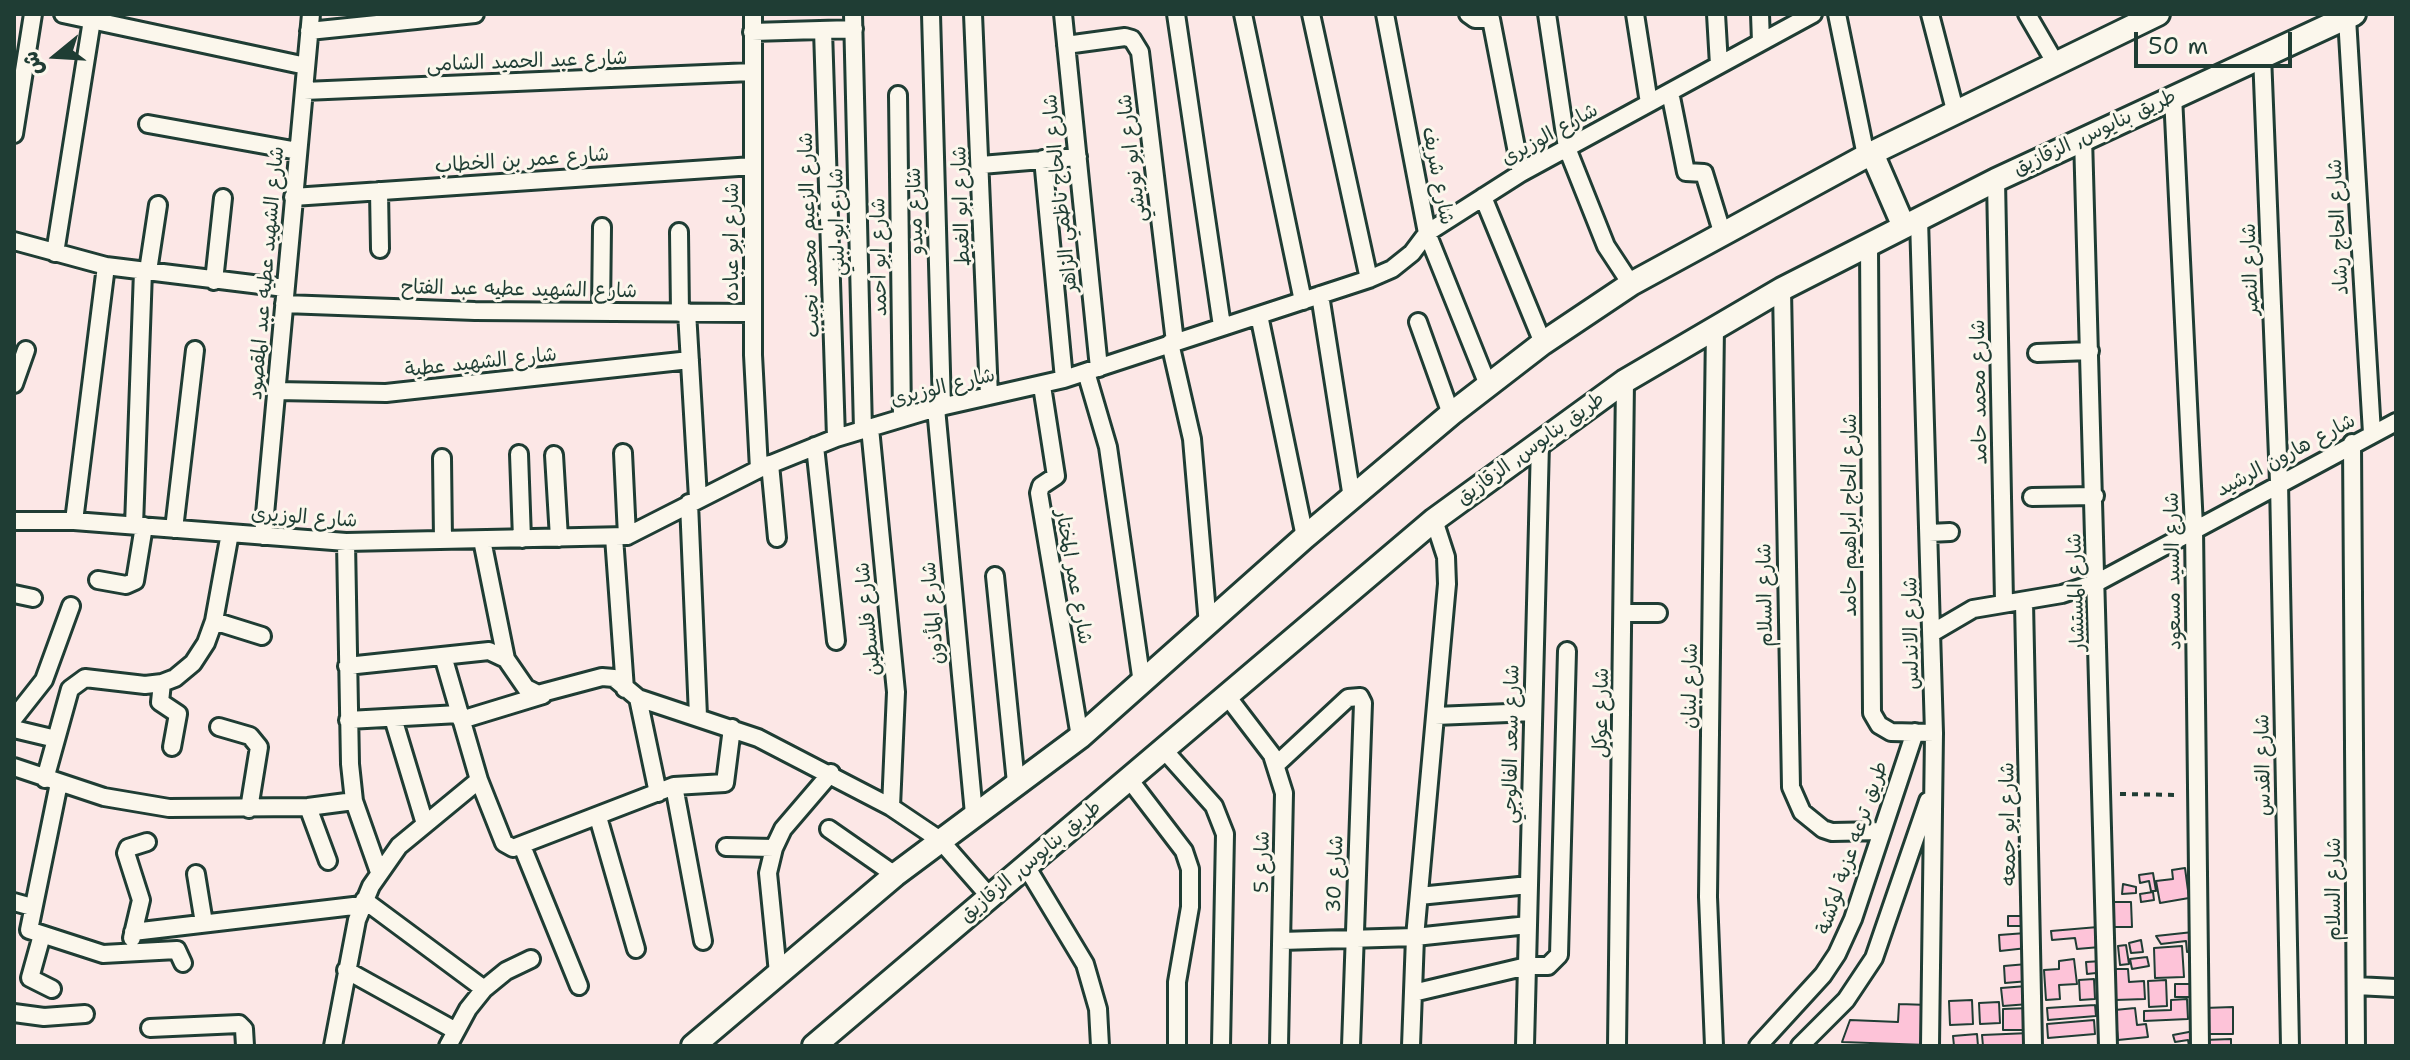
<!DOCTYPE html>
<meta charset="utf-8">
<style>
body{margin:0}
#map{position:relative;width:2410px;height:1060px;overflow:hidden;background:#fce7e6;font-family:"Shantell Sans","Playpen Sans Arabic",sans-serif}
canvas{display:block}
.frame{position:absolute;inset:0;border:16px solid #1f3d34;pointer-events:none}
.north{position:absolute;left:16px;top:16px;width:80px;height:80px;-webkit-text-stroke:6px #fbf7ec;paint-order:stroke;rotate:252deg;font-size:22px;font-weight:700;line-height:32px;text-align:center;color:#1f3d34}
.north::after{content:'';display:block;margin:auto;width:28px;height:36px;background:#1f3d34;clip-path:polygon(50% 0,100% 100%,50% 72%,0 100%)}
.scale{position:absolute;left:2134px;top:32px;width:158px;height:36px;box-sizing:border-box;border:4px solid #1f3d34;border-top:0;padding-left:10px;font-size:24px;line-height:28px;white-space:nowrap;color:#1f3d34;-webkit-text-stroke:6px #fbf7ec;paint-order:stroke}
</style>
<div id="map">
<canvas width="2410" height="1060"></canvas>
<div class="frame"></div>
<div class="north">ش</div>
<div class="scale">50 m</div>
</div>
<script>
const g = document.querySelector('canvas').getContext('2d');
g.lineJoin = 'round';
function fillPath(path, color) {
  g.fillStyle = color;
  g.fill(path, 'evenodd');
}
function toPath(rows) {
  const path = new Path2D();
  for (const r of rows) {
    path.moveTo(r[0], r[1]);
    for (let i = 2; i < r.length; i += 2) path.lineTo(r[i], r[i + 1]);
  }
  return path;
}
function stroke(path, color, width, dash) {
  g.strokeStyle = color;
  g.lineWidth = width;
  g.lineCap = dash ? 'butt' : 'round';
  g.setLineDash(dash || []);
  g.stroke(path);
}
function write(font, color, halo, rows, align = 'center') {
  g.font = font + ' "Shantell Sans","Playpen Sans Arabic",sans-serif';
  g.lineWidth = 6;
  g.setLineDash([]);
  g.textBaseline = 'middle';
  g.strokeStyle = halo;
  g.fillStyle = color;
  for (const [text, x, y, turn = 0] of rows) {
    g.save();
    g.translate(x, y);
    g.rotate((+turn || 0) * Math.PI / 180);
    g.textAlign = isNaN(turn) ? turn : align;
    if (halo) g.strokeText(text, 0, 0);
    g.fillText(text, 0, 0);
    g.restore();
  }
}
const building = toPath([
 [2185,868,2189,898,2160,903,2156,881,2173,879,2172,870,2185,868],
 [2153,873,2156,891,2151,891,2149,881,2140,883,2139,875,2153,873],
 [2123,884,2136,887,2136,893,2122,894,2123,884],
 [2153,892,2154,900,2141,902,2140,894,2153,892],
 [2111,902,2131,902,2132,927,2111,927,2111,902],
 [2008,916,2026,916,2026,926,2008,926,2008,916],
 [2098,927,2100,947,2077,949,2075,938,2052,940,2051,931,2098,927],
 [2193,932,2195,951,2187,952,2186,941,2161,944,2156,936,2193,932],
 [2026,933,2027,948,2000,951,1999,935,2026,933],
 [2141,940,2143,952,2131,953,2129,943,2141,940],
 [2126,945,2129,964,2120,965,2118,946,2126,945],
 [2182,946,2184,977,2155,978,2154,948,2182,946],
 [2147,957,2149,966,2132,969,2130,959,2147,957],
 [2074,959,2077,984,2059,985,2060,999,2046,1000,2044,970,2059,969,2059,961,2074,959],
 [2102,961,2104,985,2097,986,2096,973,2087,974,2086,962,2102,961],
 [2027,964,2029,981,2005,983,2004,966,2027,964],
 [2114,969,2128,969,2129,982,2144,981,2145,999,2115,1000,2114,969],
 [2094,979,2095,999,2080,1000,2079,980,2094,979],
 [2166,980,2167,1006,2149,1007,2148,981,2166,980],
 [2175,984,2191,984,2192,997,2175,997,2175,984],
 [2027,986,2029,1004,2003,1006,2001,988,2027,986],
 [2187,999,2188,1019,2144,1021,2144,1011,2171,1010,2171,1000,2187,999],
 [1972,1000,1973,1024,1950,1025,1949,1001,1972,1000],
 [1999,1002,2000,1023,1980,1024,1979,1003,1999,1002],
 [1899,1004,1929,1005,1927,1045,1842,1042,1850,1020,1898,1022,1899,1004],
 [2095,1005,2096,1016,2048,1020,2047,1008,2095,1005],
 [2233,1007,2233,1034,2205,1034,2204,1008,2233,1007],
 [2030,1008,2029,1030,2003,1030,2003,1009,2030,1008],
 [2135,1008,2137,1025,2146,1024,2148,1037,2118,1040,2115,1010,2135,1008],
 [2094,1020,2095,1034,2048,1038,2047,1024,2094,1020],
 [2194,1031,2198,1046,2189,1046,2188,1040,2175,1042,2173,1035,2194,1031],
 [2030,1033,2030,1046,1983,1046,1982,1035,2030,1033],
 [1977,1034,1978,1046,1954,1046,1953,1036,1977,1034],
 [2231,1039,2231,1046,2205,1046,2204,1040,2231,1039]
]);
const path = toPath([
 [2120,794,2179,795]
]);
const street = toPath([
 [63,14,306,66],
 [753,14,753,355,759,469],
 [853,14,863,430],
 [931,14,942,407],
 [973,14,989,396],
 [1063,14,1099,368],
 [1176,14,1222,326],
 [1243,14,1303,301],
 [1311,14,1369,279],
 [1385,14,1427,233,1488,385],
 [1468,14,1475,19,1491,19,1521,173],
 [1547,14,1567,148,1606,246,1631,284],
 [1635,14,1649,103],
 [1716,14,1719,65],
 [1760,14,1761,42],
 [1837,14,1866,156],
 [1930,14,1956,114],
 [2027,14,2056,64],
 [2347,18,2372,433],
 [823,30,836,438],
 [309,31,475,14],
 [752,32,854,29],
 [1066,45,1125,37,1132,39,1140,52,1175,342],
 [2262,55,2279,482,2290,1046],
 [304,91,752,72],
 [1670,92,1686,172,1704,173,1723,235],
 [898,95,902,417],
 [2173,96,2194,527,2200,1046],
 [148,124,298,151],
 [14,134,33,14],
 [2083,137,2108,1046],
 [1043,159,1064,379],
 [981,165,1078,157],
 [1996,180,2004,602],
 [379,191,380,249],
 [293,197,753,166],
 [1483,197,1543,343],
 [1919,219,1934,733,1930,1046],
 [679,232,680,313],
 [14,241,106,266,285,288],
 [1869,246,1872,713,1879,725,1891,732,1934,733],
 [55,253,92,20],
 [148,271,158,205],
 [214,281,223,198],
 [1782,289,1791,787,1802,812,1823,829,1832,832,1882,831],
 [1320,295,1352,498],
 [284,304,475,311,753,313],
 [601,312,602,227],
 [687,312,698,498],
 [1259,315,1305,537],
 [1418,322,1451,414],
 [1170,343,1192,439,1208,625],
 [2037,353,2090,351],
 [1086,372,1108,447,1142,683],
 [14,384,26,350],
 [1042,386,1056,476,1041,486,1039,493,1080,737],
 [276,391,386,393,690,360],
 [936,408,974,814],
 [870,428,896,692,891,807],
 [2352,443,2356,1046],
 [815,446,836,641],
 [623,453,627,536],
 [519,454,522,539],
 [554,455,559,538],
 [442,458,443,540],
 [770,464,777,538],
 [2032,497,2095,496],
 [689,503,698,716],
 [14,521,74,521,346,542,627,536,759,469,836,438,936,408,1064,379,1369,279,1392,269,1412,253,1427,233,1521,173,1813,14],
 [74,521,106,266],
 [134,526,143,271],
 [174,529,195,350],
 [1929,533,1950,532],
 [263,536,311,14],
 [614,537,625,689],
 [482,540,506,659],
 [346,542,350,764,354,801,379,872],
 [995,576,1016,783],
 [98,580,126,585,135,581,144,526],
 [14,594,33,598],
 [2024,602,2033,1046],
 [1624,613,1658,613],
 [214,621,262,636],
 [1932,633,1973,609,2062,594,2098,582,2396,422],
 [443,656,479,780,504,843,513,848,674,786,725,783,732,728],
 [347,666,489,651,506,659,526,688,538,694,602,677,614,678,638,698,758,738,891,807,940,840,990,897],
 [162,683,160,702,178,714,172,747],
 [1227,696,1272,755,1284,793,1279,1046],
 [638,698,658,793],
 [1435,716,1533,712],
 [14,718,44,680,71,606],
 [393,718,425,824],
 [348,720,459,714],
 [461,720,543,695],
 [219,727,250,736,259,747,249,809],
 [14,729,56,739],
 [1164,750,1214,806,1225,834,1221,1046],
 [1277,764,1348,698,1360,697,1363,703,1351,1046],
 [14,767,104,797,169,808,308,807,354,801],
 [45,779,70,689,85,678,145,685,162,683,175,678,193,663,206,643,214,621,230,533],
 [1129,779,1184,851,1190,869,1190,907,1177,982,1177,1046],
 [59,783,29,930,103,954,177,950,183,963],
 [674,786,703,941],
 [308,807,328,861],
 [598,817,636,949],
 [829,829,895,875],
 [522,846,579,986],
 [726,847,774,848],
 [1026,866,1085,964,1098,1009,1100,1046],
 [196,874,204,923],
 [1419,896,1529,885],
 [364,900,484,989],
 [14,902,32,907],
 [133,932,362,905],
 [42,935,30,978,52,989],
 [132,938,141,900,126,853,128,848,147,842],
 [1281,941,1415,937,1528,925],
 [346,970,456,1031],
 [778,973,768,873,774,848,783,829,831,773],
 [2356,986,2396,988],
 [1413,993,1527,966,1548,966,1559,955,1567,651],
 [14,1013,44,1017,85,1014],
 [150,1028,239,1024,244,1029,245,1046],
 [333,1046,357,920,371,886,399,846,479,780],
 [448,1046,468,1009,484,989,506,971,531,959],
 [1411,1046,1415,937,1447,584,1446,557,1434,520],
 [1525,1046,1540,443],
 [1617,1046,1625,381],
 [1714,1046,1708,897,1715,326],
 [1758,1046,1823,975,1837,954,1853,919,1915,732],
 [1800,1046,1846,1000,1874,958,1928,801]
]);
const secondary = toPath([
 [1872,153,1904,227],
 [693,1046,895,875,1080,737,1305,537,1451,414,1543,343,1631,284,1866,156,2158,14],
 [814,1046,1434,520,1625,381,1782,289,1996,180,2354,14]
]);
const streetNames = [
 ["شارع عبد الحميد الشامى",527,62,-2],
 ["طريق بنايوس, الزقازيق",2095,133,-25],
 ["شارع الوزيرى",1550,135,-29],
 ["شارع ابو نويشي",1133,158,-97],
 ["شارع عمر بن الخطاب",522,161,-4],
 ["شارع شريف",1437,176,79],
 ["شارع الحاج ناظمي الزاهر",1061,193,-96],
 ["شارع ابو الغيط",962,206,-92],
 ["شارع ميدو",916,211,-92],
 ["شارع ابو لبني",838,222,-91],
 ["شارع الحاج رشاد",2339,227,-93],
 ["شارع الزعيم محمد نجيب",810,235,-92],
 ["شارع ابو عباده",733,242,-90],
 ["شارع ابو احمد",880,257,-91],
 ["شارع النصر",2251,269,-92],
 ["شارع الشهيد عطيه عبد المقصود",267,273,-85],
 ["شارع الشهيد عطيه عبد الفتاح",519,290,1],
 ["شارع الشهيد عطية",481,363,-6],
 ["شارع الوزيرى",943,388,-14],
 ["شارع محمد حامد",1980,392,-91],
 ["طريق بنايوس, الزقازيق",1531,449,-36],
 ["شارع هارون الرشيد",2286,456,-28],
 ["شارع الحاج ابراهيم حامد",1851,515,-90],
 ["شارع الوزيرى",304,518,4],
 ["شارع السيد مسعود",2174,571,-91],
 ["شارع عمر المختار",1073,577,80],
 ["شارع المستشار",2077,592,-92],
 ["شارع السلام",1766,595,-91],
 ["شارع المأذون",934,613,-95],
 ["شارع فلسطين",869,619,-96],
 ["شارع الاندلس",1912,633,-91],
 ["شارع لبنان",1691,686,-89],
 ["شارع عوكل",1602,713,-89],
 ["شارع سعد الفالوجي",1512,744,-89],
 ["شارع القدس",2264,765,-91],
 ["شارع ابو جمعه",2009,824,-91],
 ["طريق ترعه عزبة لوكشة",1853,848,-71],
 ["طريق بنايوس, الزقازيق",1031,862,-40],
 ["شارع 5",1263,862,-89],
 ["شارع 30",1336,874,-88],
 ["شارع السلام",2335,889,-90]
];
fillPath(building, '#fdc3d8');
stroke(building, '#1f3d34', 2);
stroke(street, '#1f3d34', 22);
stroke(secondary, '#1f3d34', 28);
stroke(path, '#1f3d34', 4, [6, 6]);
stroke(street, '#fbf7ec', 16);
stroke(secondary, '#fbf7ec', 22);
write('20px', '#1f3d34', '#fbf7ec', streetNames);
</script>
